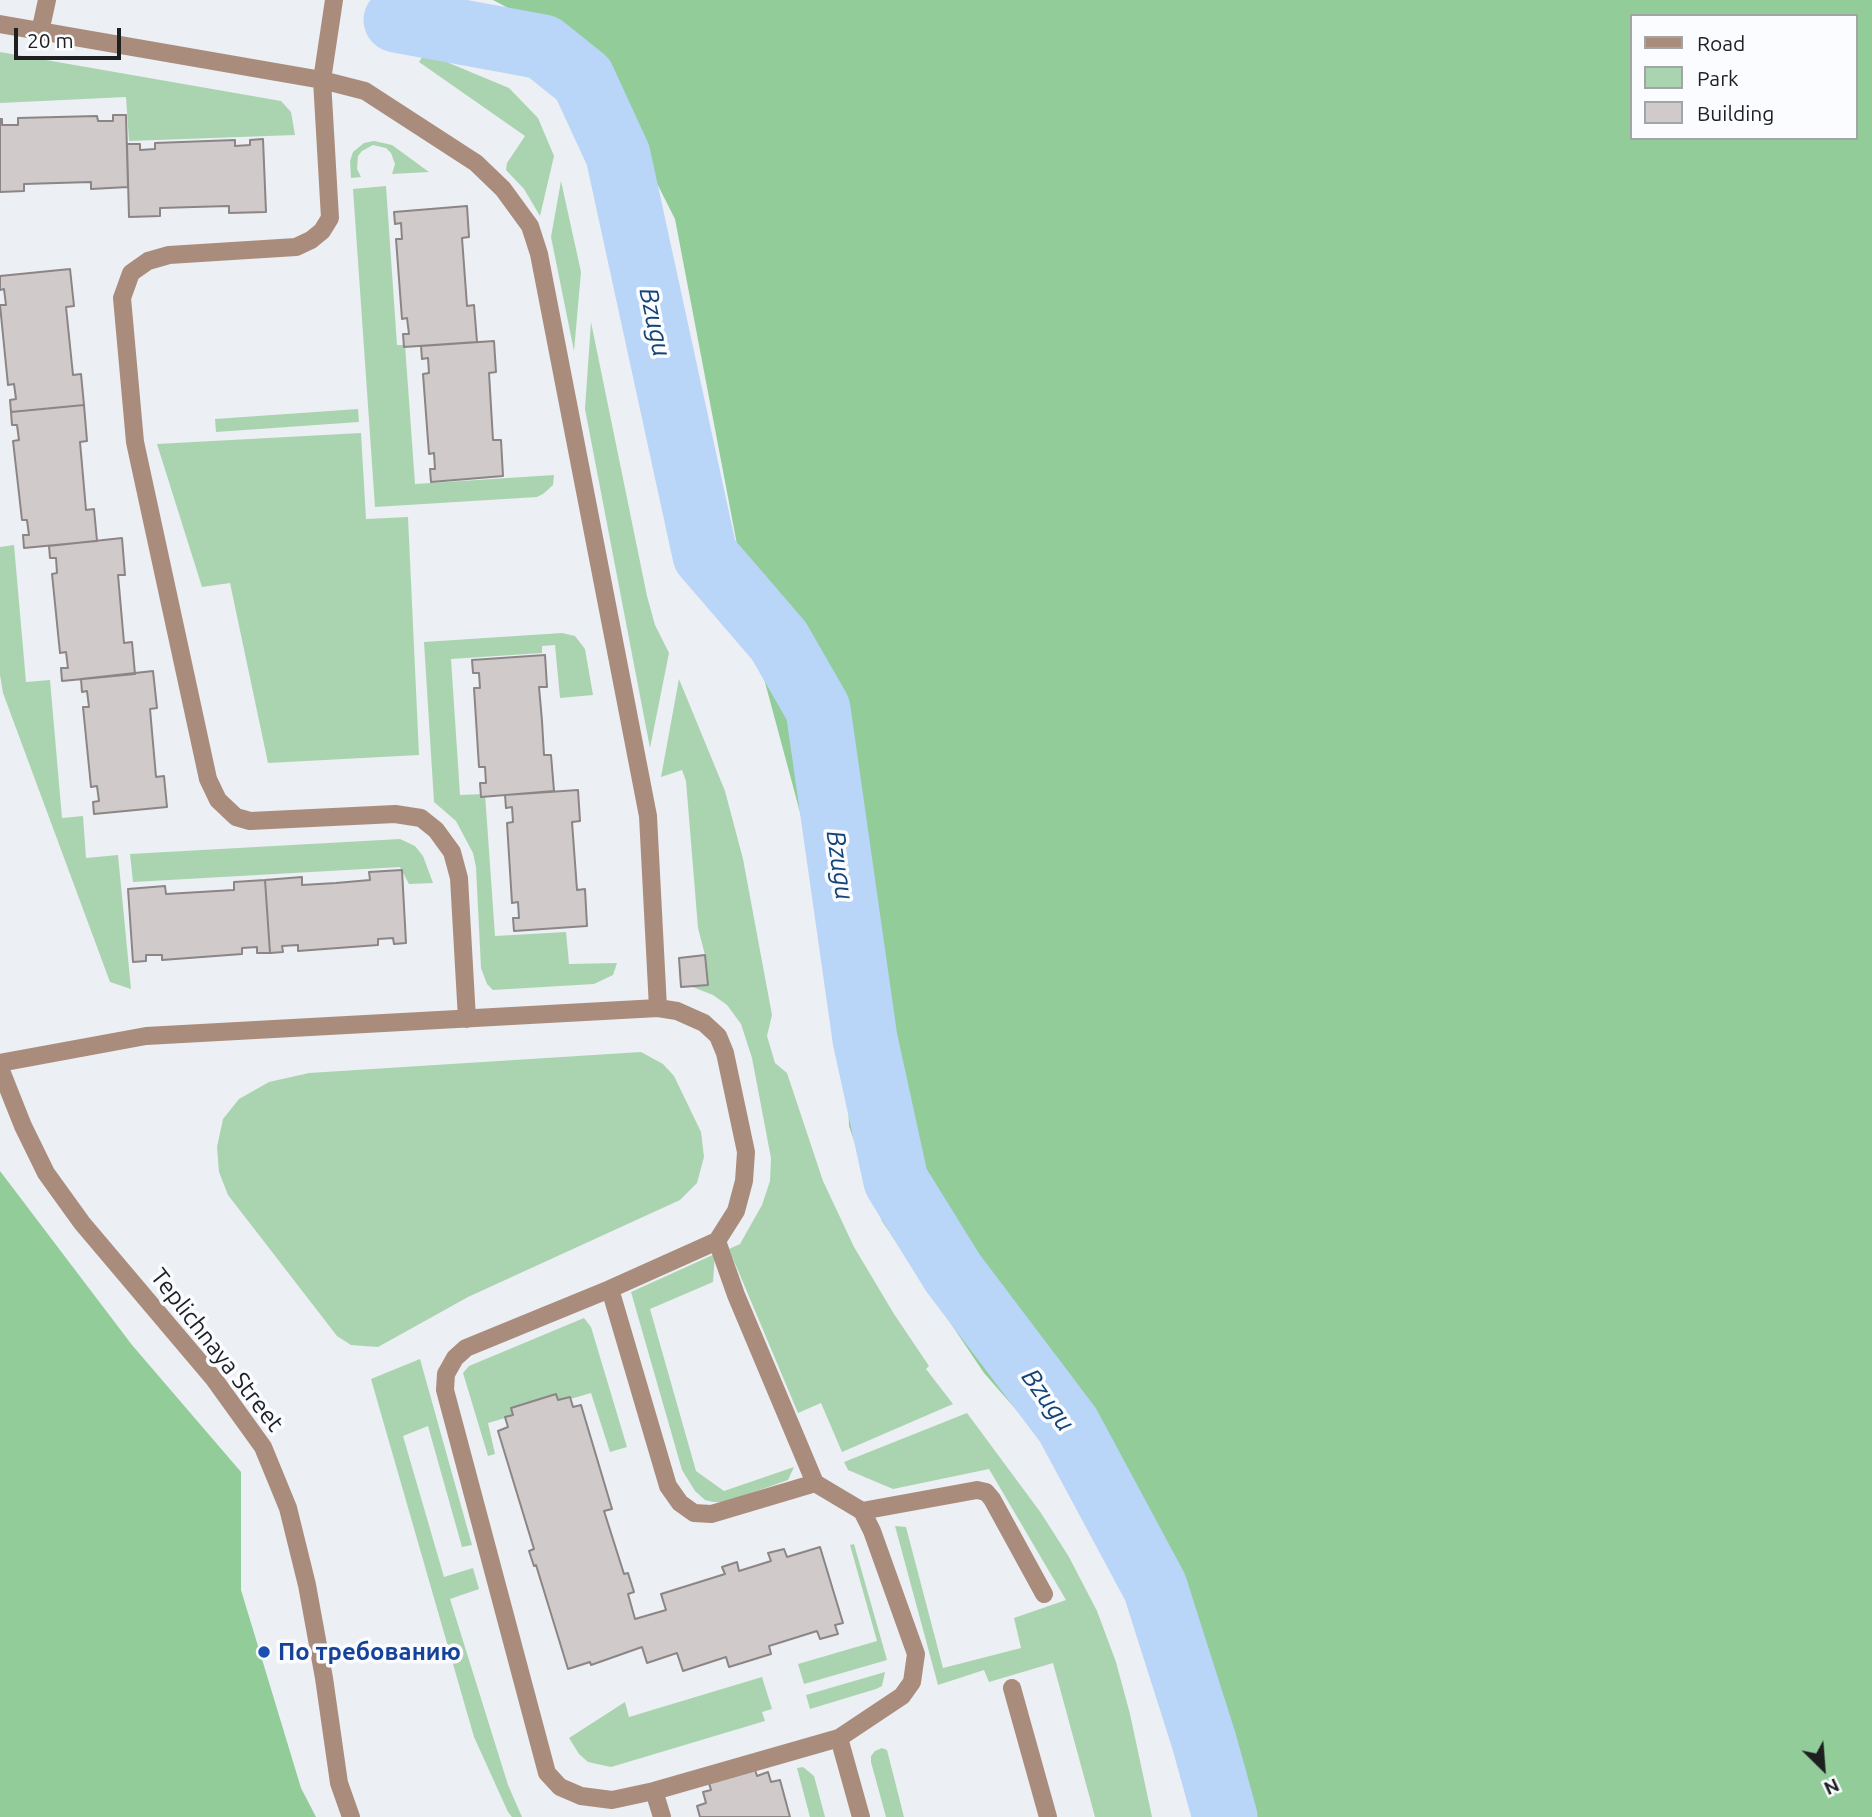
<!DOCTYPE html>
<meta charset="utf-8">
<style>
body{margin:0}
#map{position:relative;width:1872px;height:1817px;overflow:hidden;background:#eceff4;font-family:Ubuntu,sans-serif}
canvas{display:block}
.legend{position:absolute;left:1630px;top:14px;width:228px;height:126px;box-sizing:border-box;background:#fafcff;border:2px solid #a2a4a6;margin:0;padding:9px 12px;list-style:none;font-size:21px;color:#1e1f20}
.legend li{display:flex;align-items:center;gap:14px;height:35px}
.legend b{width:35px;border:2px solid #a2a4a6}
.north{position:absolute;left:1788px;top:1733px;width:70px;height:70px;-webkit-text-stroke:5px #fafcff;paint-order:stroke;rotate:155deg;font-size:19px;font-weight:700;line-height:28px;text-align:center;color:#1e1f20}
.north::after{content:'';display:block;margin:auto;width:24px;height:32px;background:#1e1f20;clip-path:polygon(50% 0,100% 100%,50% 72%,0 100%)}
.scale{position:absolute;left:14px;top:28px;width:107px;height:32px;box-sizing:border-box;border:4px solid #1e1f20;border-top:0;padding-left:9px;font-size:21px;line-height:24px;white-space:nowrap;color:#1e1f20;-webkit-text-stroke:5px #fafcff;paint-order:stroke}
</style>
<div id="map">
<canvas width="1872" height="1817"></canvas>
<ul class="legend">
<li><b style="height:9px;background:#aa8c7c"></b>Road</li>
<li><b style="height:19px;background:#aad4b0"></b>Park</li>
<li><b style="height:19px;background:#d1caca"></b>Building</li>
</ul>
<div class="north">N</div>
<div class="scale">20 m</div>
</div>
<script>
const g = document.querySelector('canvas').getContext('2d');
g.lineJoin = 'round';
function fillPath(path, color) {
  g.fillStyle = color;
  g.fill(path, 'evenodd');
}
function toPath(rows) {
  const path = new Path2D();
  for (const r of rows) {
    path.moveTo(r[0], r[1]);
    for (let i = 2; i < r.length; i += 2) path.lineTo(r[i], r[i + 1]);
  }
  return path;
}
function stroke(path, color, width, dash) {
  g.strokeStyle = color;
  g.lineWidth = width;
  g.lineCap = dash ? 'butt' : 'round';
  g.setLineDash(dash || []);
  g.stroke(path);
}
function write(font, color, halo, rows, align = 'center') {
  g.font = font + ' Ubuntu,sans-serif';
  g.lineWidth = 7;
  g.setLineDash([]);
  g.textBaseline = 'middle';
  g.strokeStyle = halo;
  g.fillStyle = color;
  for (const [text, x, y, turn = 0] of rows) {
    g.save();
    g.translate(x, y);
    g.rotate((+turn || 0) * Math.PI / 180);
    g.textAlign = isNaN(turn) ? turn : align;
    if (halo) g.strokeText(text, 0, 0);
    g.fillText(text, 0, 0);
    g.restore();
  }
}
const green = toPath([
 [0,52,281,101,291,112,295,135,129,141,126,97,0,103],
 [425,53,509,88,538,118,554,156,540,216,524,189,506,170,507,163,525,136,419,62],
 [374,141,392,145,429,172,392,174,395,164,391,153,386,148,373,145,362,151,358,156,357,169,361,177,351,178,350,161,353,152,364,143],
 [561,181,581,272,574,351,551,237],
 [386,186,397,345,405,345,415,484,554,475,553,485,543,494,537,497,375,507,353,189],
 [591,322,647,596,655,625,669,653,650,748,585,409],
 [358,409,359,422,216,432,215,419],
 [361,433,366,519,408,517,419,755,268,763,230,583,202,587,157,444],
 [14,545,26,682,50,680,62,818,83,816,86,858,118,855,131,989,110,982,3,693,0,675,0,547],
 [562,633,575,636,585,649,593,695,560,698,555,645,542,646,542,653,451,659,460,795,485,794,495,936,566,932,569,964,617,963,613,975,594,984,493,990,487,984,481,968,476,867,473,853,456,821,434,802,424,642],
 [679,679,725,791,743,859,772,1015,767,1036,775,1063,787,1073,823,1181,854,1247,894,1314,929,1366,926,1369,953,1404,842,1452,821,1403,798,1413,729,1249,740,1244,762,1205,770,1181,771,1158,752,1058,741,1024,727,1005,713,995,690,986,708,984,705,955,698,928,686,781,682,770,661,777],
 [400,839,415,846,423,856,433,883,409,884,400,867,133,882,130,854],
 [641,1052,663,1064,674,1076,701,1132,704,1157,697,1183,680,1200,468,1297,378,1347,351,1345,337,1336,228,1195,219,1172,217,1147,223,1119,239,1099,269,1082,309,1073],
 [715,1254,713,1282,650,1309,696,1471,724,1491,794,1467,788,1480,726,1502,713,1502,705,1500,695,1491,682,1470,631,1292],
 [584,1318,591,1327,627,1447,610,1452,591,1393,488,1423,495,1454,488,1456,463,1373,469,1366],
 [420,1359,472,1545,462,1547,428,1426,403,1436,444,1577,473,1568,479,1589,450,1599,508,1785,522,1817,512,1817,508,1812,474,1737,371,1379],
 [967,1413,1041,1513,1069,1557,1097,1611,1116,1662,1130,1714,1152,1817,1095,1817,1053,1663,989,1682,984,1670,938,1685,895,1526,906,1527,943,1668,1021,1648,1014,1618,1066,1600,989,1469,893,1489,848,1470,844,1462],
 [854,1544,887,1660,804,1684,798,1664,877,1641,850,1545],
 [885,1672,882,1686,876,1689,810,1709,806,1695],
 [762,1677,772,1709,762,1712,765,1721,611,1767,588,1762,579,1754,569,1738,625,1702,629,1717],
 [882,1748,887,1750,904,1817,886,1817,871,1762,871,1756,875,1751],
 [803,1767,814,1776,825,1817,810,1817,797,1768]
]);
const forest = toPath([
 [493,0,1872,0,1872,1817,1199,1817,1157,1683,1144,1629,1096,1525,1041,1438,984,1373,882,1221,849,1126,847,1059,817,918,808,842,759,660,675,219,590,51],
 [1632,16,1856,16,1856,138,1632,138],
 [0,1171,132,1345,241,1472,241,1590,301,1788,316,1817,0,1817]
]);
const river = toPath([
 [396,20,543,47,583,79,618,155,705,555,779,641,818,709,865,1039,896,1181,953,1273,1068,1425,1155,1587,1204,1741,1225,1817]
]);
const building = toPath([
 [113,115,126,115,128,187,91,189,91,182,57,183,24,184,24,191,0,192,0,119,2,119,2,125,18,125,18,118,97,116,98,121,113,121,113,115],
 [263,139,266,212,229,213,229,206,194,207,160,208,160,216,129,217,127,144,140,144,140,150,155,149,155,143,235,140,235,146,250,145,250,140,263,139],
 [467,206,469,237,462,238,467,306,474,305,477,342,404,347,403,334,409,334,407,318,402,319,396,239,402,239,401,223,395,224,394,212,467,206],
 [70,269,74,306,66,307,73,375,81,374,84,405,11,412,10,400,16,399,14,384,8,385,0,305,6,305,4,289,0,290,0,276,70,269],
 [494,341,496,372,489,373,493,440,501,440,503,476,431,482,430,469,435,469,434,453,429,454,423,374,429,373,428,358,422,359,421,346,494,341],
 [84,405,87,441,80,442,86,510,94,509,97,541,24,548,23,535,29,535,27,520,22,520,13,441,19,440,17,425,12,425,11,412,84,405],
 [122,538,125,575,118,575,124,643,132,642,135,674,62,681,61,668,68,668,66,652,60,653,52,574,57,573,56,558,50,558,49,546,122,538],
 [545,655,547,687,539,687,542,721,544,755,551,755,554,791,481,797,480,783,486,783,485,767,479,767,474,688,480,688,479,673,473,673,472,660,545,655],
 [153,671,157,708,150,709,156,777,164,776,167,807,94,814,93,802,99,801,97,786,91,787,83,707,89,707,87,691,82,692,81,679,153,671],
 [578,790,580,821,572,822,577,890,585,889,587,926,514,931,513,918,519,918,518,902,512,903,507,823,513,822,512,807,506,808,505,795,578,790],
 [402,870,406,943,394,944,393,938,378,939,378,945,298,951,298,945,282,946,283,952,270,953,265,880,302,877,302,885,336,883,370,880,369,872,402,870],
 [265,880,270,953,257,953,257,947,242,948,242,954,162,960,162,955,146,955,146,961,133,962,128,889,165,886,166,894,234,890,234,882,265,880],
 [705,955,708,985,681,987,679,958,705,955],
 [556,1394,558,1400,570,1397,573,1407,581,1405,612,1509,604,1511,624,1574,628,1573,634,1592,628,1594,635,1619,666,1610,661,1594,725,1574,722,1567,737,1562,739,1571,771,1561,768,1553,784,1549,787,1557,820,1547,843,1623,835,1625,838,1634,820,1639,817,1631,769,1646,771,1654,729,1667,726,1657,683,1671,677,1653,647,1663,642,1647,591,1665,590,1662,568,1669,536,1565,534,1566,529,1551,534,1549,498,1431,508,1427,505,1417,513,1415,511,1408,556,1394],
 [755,1770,757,1776,768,1772,771,1782,780,1780,790,1817,700,1817,697,1806,706,1803,703,1792,711,1790,709,1783,755,1770]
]);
const minor = toPath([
 [334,0,322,80,330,218,322,231,311,240,296,247,169,255,148,261,131,273,122,298,135,442,208,779,218,800,236,817,250,821,395,814,421,818,436,830,452,852,459,878,467,1019],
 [0,24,322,80,365,91,476,163,503,189,530,226,539,254,648,816,658,1008],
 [40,32,47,0],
 [0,1063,146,1036,658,1008,677,1011,704,1023,718,1036,725,1053,746,1152,744,1181,736,1211,717,1241,610,1289,466,1348,455,1358,446,1374,445,1390,547,1773,560,1787,581,1796,612,1800,654,1791,662,1817],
 [0,1068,23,1126,46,1173,82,1223,214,1379,263,1447,288,1508,307,1585,324,1678,339,1783,351,1817],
 [717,1241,736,1295,815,1483],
 [610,1289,668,1486,680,1503,694,1513,711,1514,815,1483,862,1511,872,1531,916,1654,912,1682,902,1696,839,1738,654,1791],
 [862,1511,977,1490,986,1492,992,1499,1044,1594],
 [1012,1688,1048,1817],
 [839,1738,861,1817]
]);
const markers = [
 [264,1652,7,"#1a4fb4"]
];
const streetNames = [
 ["Teplichnaya Street",217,1350,52]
];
const transitNames = [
 ["По требованию",278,1652]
];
const waterNames = [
 ["Bzugu",655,322,78],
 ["Bzugu",840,865,82],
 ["Bzugu",1048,1400,54]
];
fillPath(green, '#aad4b0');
fillPath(forest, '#91cc99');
stroke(river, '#b9d5f8', 65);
fillPath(building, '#d1caca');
stroke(building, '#8b8585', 2);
stroke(minor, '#aa8c7c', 18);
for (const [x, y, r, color] of markers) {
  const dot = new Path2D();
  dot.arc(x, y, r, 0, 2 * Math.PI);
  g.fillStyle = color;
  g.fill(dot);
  stroke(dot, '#fafcff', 2.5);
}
write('24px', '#1e1f20', '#fafcff', streetNames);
write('bold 24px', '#164399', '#fafcff', transitNames, 'left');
write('italic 26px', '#144477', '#fafcff', waterNames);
</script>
